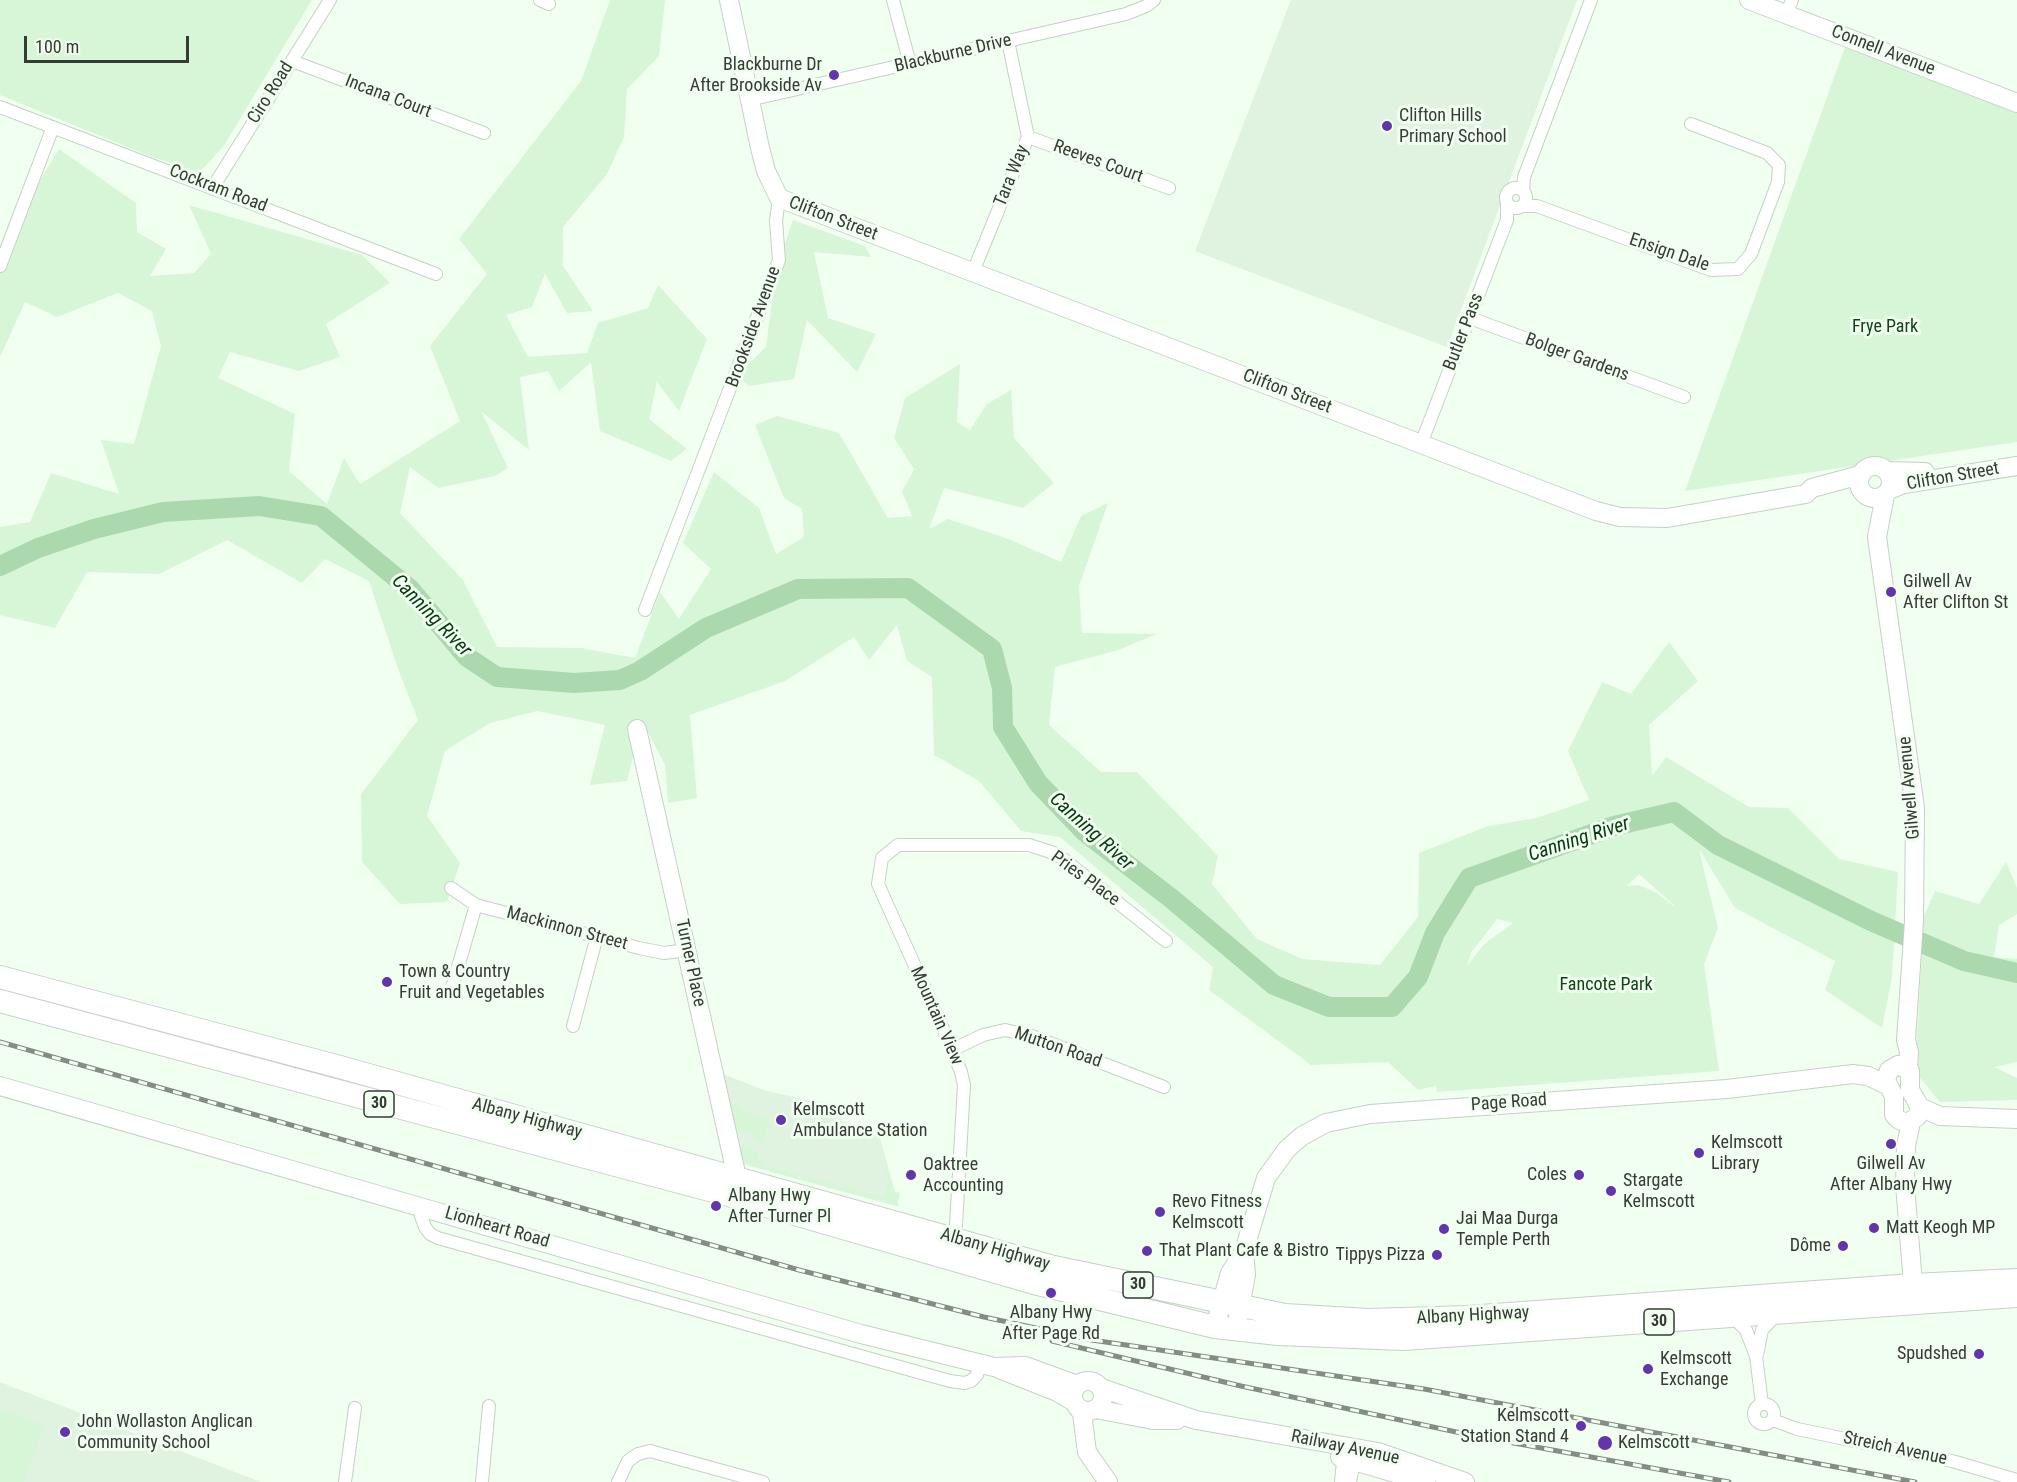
<!DOCTYPE html>
<meta charset="utf-8">
<style>
body{margin:0}
#map{position:relative;width:2017px;height:1482px;overflow:hidden;background:#f1fff1;font-family:"Roboto Condensed",sans-serif}
canvas{display:block}
.scale{position:absolute;left:24px;top:36px;width:165px;height:27px;box-sizing:border-box;border:3px solid #363b36;border-top:0;padding-left:8px;font-size:18px;line-height:21px;white-space:nowrap;color:#363b36;-webkit-text-stroke:4px #f1fff1;paint-order:stroke}
</style>
<div id="map">
<canvas width="2017" height="1482"></canvas>
<div class="scale">100 m</div>
</div>
<script>
const g = document.querySelector('canvas').getContext('2d');
g.lineJoin = 'round';
function fillPath(path, color) {
  g.fillStyle = color;
  g.fill(path, 'evenodd');
}
function toPath(rows) {
  const path = new Path2D();
  for (const r of rows) {
    if (r.length === 3) {
      path.moveTo(r[0] + r[2], r[1]);
      path.arc(r[0], r[1], r[2], 0, 2 * Math.PI);
      continue;
    }
    path.moveTo(r[0], r[1]);
    for (let i = 2; i < r.length; i += 2) path.lineTo(r[i], r[i + 1]);
  }
  return path;
}
function stroke(path, color, width, dash) {
  g.strokeStyle = color;
  g.lineWidth = width;
  g.lineCap = dash ? 'butt' : 'round';
  g.setLineDash(dash || []);
  g.stroke(path);
}
function write(font, color, halo, rows, align = 'center') {
  g.font = font + ' "Roboto Condensed",sans-serif';
  g.lineWidth = 6;
  g.setLineDash([]);
  g.textBaseline = 'middle';
  g.strokeStyle = halo;
  g.fillStyle = color;
  for (const [text, x, y, turn = 0] of rows) {
    g.save();
    g.translate(x, y);
    g.rotate((+turn || 0) * Math.PI / 180);
    g.textAlign = isNaN(turn) ? turn : align;
    if (halo) g.strokeText(text, 0, 0);
    g.fillText(text, 0, 0);
    g.restore();
  }
}
const built = toPath([
 [1291,0,1577,0,1447,347,1195,251],
 [723,1074,764,1090,797,1098,838,1104,842,1121,878,1130,899,1207,742,1164],
 [0,1382,261,1482,0,1482]
]);
const green = toPath([
 [0,0,312,0,223,147,199,173,147,155,0,95],
 [610,0,665,0,659,56,627,89,624,137,607,174,563,227,563,266,593,311,567,313,545,274,532,307,506,315,528,357,587,353,598,323,648,308,658,285,707,339,679,411,657,382,649,419,687,449,671,461,600,431,591,362,559,391,548,371,520,377,529,450,481,411,508,468,495,476,438,488,410,467,400,513,463,580,497,647,581,648,635,658,660,592,679,619,711,569,683,543,714,472,759,508,776,554,804,537,802,509,784,498,755,425,777,416,839,433,888,518,912,516,902,492,914,469,894,438,905,398,960,364,957,422,970,430,987,404,1011,390,1014,438,1054,483,1023,508,944,488,929,529,948,519,1006,538,1061,562,1081,516,1108,503,1079,586,1082,633,1157,634,1118,650,1055,667,1049,725,1101,772,1137,772,1218,856,1212,884,1257,939,1302,959,1380,965,1418,917,1419,853,1488,826,1537,818,1589,800,1568,751,1602,682,1631,694,1669,642,1698,681,1649,725,1652,776,1666,757,1749,807,1788,808,1839,859,1898,872,1892,977,1882,1028,1825,990,1835,961,1735,908,1699,849,1718,928,1704,964,1719,1071,1437,1092,1436,1086,1418,1090,1388,1062,1311,1065,1209,990,1213,967,1060,837,1021,831,979,781,934,755,932,677,907,661,897,625,869,660,854,637,785,681,690,715,697,798,668,803,665,765,642,720,627,781,590,785,605,725,537,711,490,723,445,751,427,816,460,863,447,902,400,904,362,862,361,794,418,720,398,669,369,581,325,559,302,583,227,540,159,574,87,572,55,628,0,615,0,527,30,522,51,473,119,494,101,440,134,444,161,346,152,311,118,293,57,317,25,302,0,357,0,247,59,149,136,203,137,232,166,249,150,276,194,273,211,254,189,205,362,255,390,283,326,324,340,357,299,371,230,352,218,378,295,414,289,471,327,504,344,458,360,484,460,421,430,346,487,274,459,239,581,81],
 [1639,874,1674,905,1675,907,1657,893,1639,885,1627,886],
 [1497,919,1513,923,1484,944,1467,966,1471,953],
 [1845,47,2017,113,2017,442,1685,491],
 [793,220,865,246,871,257,814,252,828,318,876,334,857,372,807,320,794,379,749,386,736,376,766,347,776,268],
 [2006,862,2017,888,2017,914,1999,925,1994,957,2017,959,2017,1062,1994,1067,2017,1078,2017,1100,1940,1102,1915,1072,1924,916,1935,891,1979,904],
 [735,1103,746,1112,769,1120,763,1144,753,1135,733,1129,728,1106],
 [740,1146,749,1146,759,1154,758,1159,764,1161,763,1166,799,1175,798,1179,743,1162,738,1149],
 [886,1170,888,1171,893,1191,900,1193,897,1205,802,1180,803,1176,883,1197,890,1179,885,1177],
 [0,1409,44,1426,24,1482,0,1482]
]);
const river = toPath([
 [0,566,38,548,94,529,163,512,259,506,321,516,410,589,467,657,497,677,574,683,620,680,640,671,706,628,798,589,908,588,992,649,1002,688,1003,727,1038,783,1085,832,1172,899,1274,985,1329,1007,1392,1007,1418,977,1435,933,1469,878,1614,826,1674,812,1718,845,1871,921,1964,961,2017,973]
]);
const street = toPath([
 [540,0,549,4],
 [893,0,910,64],
 [1786,15,1792,0],
 [292,61,484,133],
 [749,100,1126,14,1146,6,1154,0],
 [0,107,436,274],
 [1028,137,1169,188],
 [213,187,330,0],
 [1516,198,10],
 [1523,191,1524,177,1591,0],
 [1523,206,1537,206,1711,270,1738,269,1751,254,1778,182,1779,165,1767,153,1691,124],
 [0,266,53,127],
 [973,272,1028,137,1008,41],
 [1470,318,1684,397],
 [1421,444,1507,220,1507,203],
 [645,610,779,260,776,221,779,198],
 [451,888,476,905,639,948,664,953,687,950],
 [451,991,476,905],
 [573,1026,597,936],
 [952,1050,983,1035,1005,1030,1032,1036,1164,1087],
 [423,1206,421,1216,425,1227,430,1234,438,1238,950,1381,964,1383,971,1381,977,1375,980,1363],
 [951,1244,956,1225,964,1085,961,1072,945,1033,878,884,882,858,898,845,1029,845,1057,854,1166,941],
 [1733,1317,1746,1330,1756,1356,1762,1404],
 [1757,1355,1762,1330,1775,1316],
 [1764,1414,10],
 [1773,1420,1797,1429,1952,1461,2017,1480],
 [345,1482,355,1408],
 [482,1482,489,1406],
 [618,1482,628,1461,638,1454,650,1451,763,1482],
 [1341,1482,1344,1451],
 [1350,1482,1355,1456]
]);
const secondary = toPath([
 [729,0,760,148,766,171,779,198,1596,511,1620,517,1667,518,1806,494,1812,488,1860,475],
 [1749,0,2017,103],
 [1875,482,16],
 [1888,471,1925,472],
 [1889,490,1904,484,2017,466],
 [1885,495,1877,537,1915,808,1914,921,1906,1040,1909,1052,1908,1069],
 [637,729,734,1164,737,1177,734,1189],
 [1898,1065,1910,1071,1910,1090,1920,1107,1917,1117,1907,1123,1899,1120,1894,1115,1894,1096,1886,1081,1889,1070,1898,1065],
 [0,1086,861,1334,994,1367,1025,1366,1077,1385],
 [1920,1107,1940,1116,2017,1119],
 [1911,1122,1906,1146,1905,1185,1914,1296],
 [1238,1317,1246,1275,1244,1251],
 [1215,1327,1230,1273,1244,1251,1266,1178,1287,1149,1302,1136,1326,1123,1370,1114,1727,1089,1853,1074,1868,1076,1889,1086],
 [999,1369,1057,1392,1074,1402],
 [1088,1396,15],
 [1101,1388,1196,1420,1378,1452,1465,1482],
 [1077,1407,1082,1413,1087,1452,1108,1482],
 [1096,1409,1153,1420,1177,1420],
 [1340,1457,1426,1482]
]);
const highway = toPath([
 [0,977,340,1067,1054,1267,1285,1315,1368,1320,1467,1317,1913,1285,2017,1280],
 [0,1001,732,1196,1034,1283,1215,1327,1278,1334,1403,1339,2017,1296]
]);
const rail = toPath([
 [0,1042,799,1270,984,1317,1092,1340,1424,1389,1915,1482],
 [1052,1341,1241,1386,1475,1436,1729,1482]
]);
const markers = [
 [834,75,6,"#6235ad"],
 [1387,126,6,"#6235ad"],
 [1891,592,6,"#6235ad"],
 [387,982,6,"#6235ad"],
 [781,1120,6,"#6235ad"],
 [1891,1144,6,"#6235ad"],
 [1699,1153,6,"#6235ad"],
 [911,1175,6,"#6235ad"],
 [1579,1175,6,"#6235ad"],
 [1611,1191,6,"#6235ad"],
 [716,1206,6,"#6235ad"],
 [1160,1212,6,"#6235ad"],
 [1874,1228,6,"#6235ad"],
 [1444,1229,6,"#6235ad"],
 [1843,1246,6,"#6235ad"],
 [1147,1251,6,"#6235ad"],
 [1437,1255,6,"#6235ad"],
 [1051,1293,6,"#6235ad"],
 [1979,1354,6,"#6235ad"],
 [1648,1369,6,"#6235ad"],
 [1581,1426,6,"#6235ad"],
 [65,1432,6,"#6235ad"],
 [1605,1443,8,"#6235ad"]
];
const shields = [
 [379,1104,30],
 [1138,1285,30],
 [1659,1322,30]
];
const shieldNames = [
 ["30",379,1104],
 ["30",1138,1285],
 ["30",1659,1322]
];
const streetNames = [
 ["Connell Avenue",1883,51,21],
 ["Blackburne Drive",953,54,-13],
 ["Ciro Road",271,93,-58],
 ["Incana Court",388,97,21],
 ["Reeves Court",1098,162,20],
 ["Tara Way",1012,176,-68],
 ["Cockram Road",218,189,21],
 ["Clifton Street",833,219,21],
 ["Ensign Dale",1669,253,19],
 ["Brookside Avenue",754,327,-70],
 ["Butler Pass",1464,332,-69],
 ["Bolger Gardens",1577,358,20],
 ["Clifton Street",1287,392,21],
 ["Clifton Street",1953,477,-10],
 ["Gilwell Avenue",1910,788,-95],
 ["Pries Place",1085,879,36],
 ["Mackinnon Street",567,929,15],
 ["Turner Place",690,963,78],
 ["Mountain View",936,1016,66],
 ["Mutton Road",1058,1048,19],
 ["Page Road",1509,1103,-4],
 ["Albany Highway",527,1119,15],
 ["Lionheart Road",497,1228,16],
 ["Albany Highway",995,1250,16],
 ["Albany Highway",1473,1316,-3],
 ["Railway Avenue",1345,1448,12],
 ["Streich Avenue",1895,1449,12]
];
const poiNames = [
 ["Blackburne Dr",822,65,"right"],
 ["After Brookside Av",822,86,"right"],
 ["Clifton Hills",1399,116],
 ["Primary School",1399,137],
 ["Gilwell Av",1903,582],
 ["After Clifton St",1903,603],
 ["Town & Country",399,972],
 ["Fruit and Vegetables",399,993],
 ["Kelmscott",793,1110],
 ["Ambulance Station",793,1131],
 ["Kelmscott",1711,1143],
 ["Library",1711,1164],
 ["Gilwell Av",1891,1164,"center"],
 ["After Albany Hwy",1891,1185,"center"],
 ["Oaktree",923,1165],
 ["Accounting",923,1186],
 ["Coles",1567,1175,"right"],
 ["Stargate",1623,1181],
 ["Kelmscott",1623,1202],
 ["Albany Hwy",728,1196],
 ["After Turner Pl",728,1217],
 ["Revo Fitness",1172,1202],
 ["Kelmscott",1172,1223],
 ["Jai Maa Durga",1456,1219],
 ["Temple Perth",1456,1240],
 ["Matt Keogh MP",1886,1228],
 ["Dôme",1831,1246,"right"],
 ["That Plant Cafe & Bistro",1159,1251],
 ["Tippys Pizza",1425,1255,"right"],
 ["Albany Hwy",1051,1313,"center"],
 ["After Page Rd",1051,1334,"center"],
 ["Spudshed",1967,1354,"right"],
 ["Kelmscott",1660,1359],
 ["Exchange",1660,1380],
 ["Kelmscott",1569,1416,"right"],
 ["Station Stand 4",1569,1437,"right"],
 ["John Wollaston Anglican",77,1422],
 ["Community School",77,1443],
 ["Kelmscott",1618,1443]
];
const parkNames = [
 ["Frye Park",1885,327],
 ["Fancote Park",1606,985]
];
const waterNames = [
 ["Canning River",431,616,46],
 ["Canning River",1091,832,42],
 ["Canning River",1579,840,-18]
];
fillPath(built, '#e0f2e0');
fillPath(green, '#d7f6d7');
stroke(river, '#abd9ad', 20);
stroke(street, '#c4d1c5', 14);
stroke(secondary, '#c4d1c5', 20);
stroke(highway, '#c4d1c5', 24);
stroke(street, '#fff', 12);
stroke(secondary, '#fff', 18);
stroke(highway, '#fff', 22);
stroke(rail, '#848c84', 5);
stroke(rail, '#f1fff1', 3, [9]);
for (const [x, y, r, color] of markers) {
  const dot = new Path2D();
  dot.arc(x, y, r, 0, 2 * Math.PI);
  g.fillStyle = color;
  g.fill(dot);
  stroke(dot, '#f1fff1', 2);
}
for (const [x, y, w] of shields) {
  const box = new Path2D();
  box.roundRect(x - w / 2, y - 13, w, 26, 4.5);
  g.fillStyle = '#f1fff1';
  g.fill(box);
  stroke(box, '#363b36', 1.5);
}
write('bold 16px', '#363b36', null, shieldNames);
write('18px', '#363b36', '#f1fff1', streetNames);
write('18px', '#363b36', '#f1fff1', poiNames, 'left');
write('18px', '#134319', '#f1fff1', parkNames);
write('italic 20px', '#073910', '#f1fff1', waterNames);
</script>
